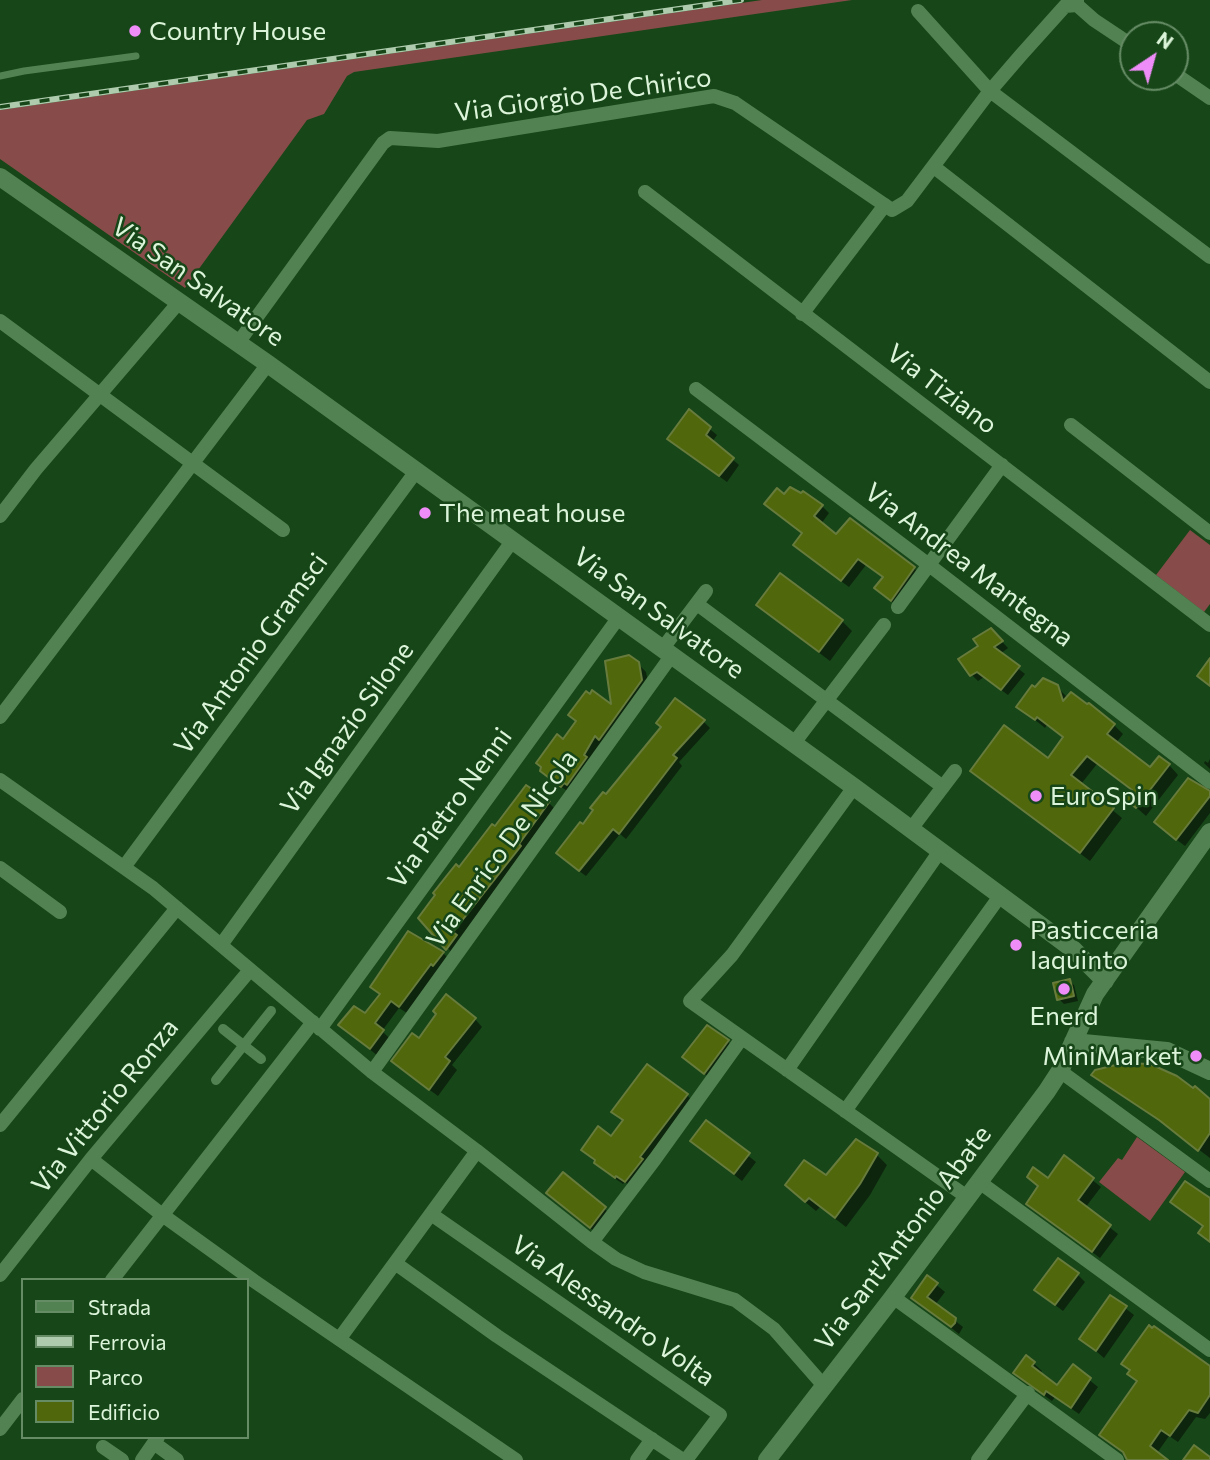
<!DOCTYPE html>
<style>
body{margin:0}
#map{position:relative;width:1210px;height:1460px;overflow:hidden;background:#174618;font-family:Commissioner,sans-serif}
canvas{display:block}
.legend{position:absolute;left:21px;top:1278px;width:228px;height:161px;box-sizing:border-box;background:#174618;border:2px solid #668c66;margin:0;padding:9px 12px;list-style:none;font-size:21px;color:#dcf5da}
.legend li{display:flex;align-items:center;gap:14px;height:35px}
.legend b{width:35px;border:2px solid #668c66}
.north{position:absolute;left:1119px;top:21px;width:70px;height:70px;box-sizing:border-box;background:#174618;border:2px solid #668c66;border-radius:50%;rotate:36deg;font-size:19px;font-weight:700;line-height:28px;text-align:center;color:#dcf5da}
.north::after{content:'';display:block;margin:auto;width:24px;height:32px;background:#ee8cf8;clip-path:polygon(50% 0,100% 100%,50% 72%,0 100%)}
</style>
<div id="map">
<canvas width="1210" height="1460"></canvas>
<ul class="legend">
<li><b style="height:9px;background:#538252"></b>Strada</li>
<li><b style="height:9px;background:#aeccad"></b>Ferrovia</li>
<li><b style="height:19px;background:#874c49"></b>Parco</li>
<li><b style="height:19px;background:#51670b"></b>Edificio</li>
</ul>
<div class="north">N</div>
</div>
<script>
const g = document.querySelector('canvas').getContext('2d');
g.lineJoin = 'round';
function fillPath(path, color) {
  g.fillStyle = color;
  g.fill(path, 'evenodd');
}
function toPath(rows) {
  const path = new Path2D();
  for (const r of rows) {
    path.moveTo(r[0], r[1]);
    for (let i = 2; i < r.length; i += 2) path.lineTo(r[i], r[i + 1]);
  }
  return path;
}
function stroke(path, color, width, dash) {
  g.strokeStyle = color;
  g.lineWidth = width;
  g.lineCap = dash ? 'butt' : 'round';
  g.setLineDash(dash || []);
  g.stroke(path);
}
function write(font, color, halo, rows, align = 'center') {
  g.font = font + ' Commissioner,sans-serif';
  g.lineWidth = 5;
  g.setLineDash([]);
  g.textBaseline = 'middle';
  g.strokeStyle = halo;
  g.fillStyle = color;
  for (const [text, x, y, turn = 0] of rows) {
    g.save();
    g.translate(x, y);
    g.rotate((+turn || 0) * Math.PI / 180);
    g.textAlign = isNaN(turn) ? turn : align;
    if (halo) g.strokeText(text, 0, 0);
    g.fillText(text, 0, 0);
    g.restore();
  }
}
const green = toPath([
 [762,0,852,0,354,72,347,76,324,114,307,120,185,288,0,159,0,110],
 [1190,530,1210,545,1210,604,1204,612,1156,575],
 [1137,1137,1185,1172,1150,1221,1099,1182,1118,1158,1122,1160]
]);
const shadow = toPath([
 [689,412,717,435,712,442,739,465,727,482,676,445],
 [784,497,822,506,829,513,821,524,836,536,850,520,914,568,921,575,898,606,883,595,884,578,866,565,849,587,802,552,795,545,804,534],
 [758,605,842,621,852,631,830,661,769,615],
 [991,630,1008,648,1000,654,1025,674,1008,695,984,677,978,681,972,675,981,647],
 [638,664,646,672,649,688,570,793,549,778,563,741,613,708],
 [1057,687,1068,698,1114,725,1123,734,1116,743,1150,769,1169,765,1178,775,1146,816,1127,799,1133,792,1097,764,1081,784,1122,818,1090,861,972,771,1049,760,1065,738,1047,725,1045,728,1018,706],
 [703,721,710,728,679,762,682,766,626,839,620,834,586,876,564,860,583,827,606,796],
 [1210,759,1210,769,1204,763,1205,761,1208,763],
 [1210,792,1210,813,1185,846,1164,830],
 [549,803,556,810,455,956,420,918,495,829],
 [408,934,443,953,451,961,407,1013,399,1008,382,1031,390,1039,378,1056,348,1032,365,1016,381,995,373,987],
 [1069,981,1074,985,1078,1001,1064,1004,1059,999],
 [475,1019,482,1027,452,1065,457,1070,438,1096,401,1069],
 [727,1041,735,1049,713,1080,692,1064],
 [1093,1075,1210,1101,1210,1158,1169,1127,1100,1082],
 [687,1095,694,1103,634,1189,625,1182,623,1184,603,1170,583,1150,612,1139,624,1121,614,1111],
 [706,1122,756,1162,742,1181,692,1141],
 [877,1155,887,1165,870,1195,846,1227,820,1207,816,1211,798,1196,827,1177],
 [1065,1158,1101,1187,1085,1208,1118,1234,1100,1258,1028,1204,1049,1181],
 [563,1175,613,1216,599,1235,556,1201],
 [1077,1274,1085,1282,1063,1311,1036,1290],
 [928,1278,945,1292,935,1305,963,1327,959,1334,913,1298],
 [1111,1297,1134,1315,1104,1358,1081,1338],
 [1027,1357,1042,1371,1040,1374,1057,1387,1073,1367,1098,1387,1079,1414,1055,1397,1052,1401,1023,1380],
 [1124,1364,1210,1368,1210,1413,1205,1419,1196,1417,1178,1442,1169,1436,1157,1453,1165,1460,1128,1460,1126,1455,1101,1435,1138,1382,1129,1374,1131,1371]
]);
const building = toPath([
 [689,409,711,427,706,435,734,458,719,476,667,439,689,409],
 [790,487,801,493,803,491,823,505,814,516,836,534,850,518,915,567,891,601,874,588,883,577,858,559,841,581,793,545,802,533,764,504,777,488,784,494,790,487],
 [780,573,843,620,819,652,756,605,780,573],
 [991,628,1003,641,994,647,1020,666,1001,690,977,672,970,676,958,659,978,646,973,639,991,628],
 [629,655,639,662,642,680,599,740,595,736,584,755,587,757,567,785,564,783,561,787,540,771,541,767,536,763,557,734,563,739,576,721,568,715,586,691,590,694,592,690,611,704,605,661,629,655],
 [1210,658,1210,686,1197,676,1210,658],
 [1043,678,1058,685,1063,701,1071,692,1087,704,1089,703,1115,724,1107,734,1150,767,1159,756,1170,764,1136,808,1125,799,1132,790,1087,756,1071,775,1114,808,1080,853,970,771,1004,725,1048,758,1063,737,1037,717,1035,720,1016,707,1032,685,1035,687,1043,678],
 [675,698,705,720,673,755,677,758,619,834,613,829,579,871,556,853,580,822,583,824,593,810,590,808,603,792,606,794,661,727,656,723,675,698],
 [1188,778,1210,791,1210,796,1176,840,1154,822,1188,778],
 [526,785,550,801,519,844,521,846,453,932,457,935,446,950,418,918,435,895,433,893,456,864,459,867,492,824,495,826,526,785],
 [408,931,444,952,433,966,431,964,399,1007,391,1001,375,1023,384,1030,370,1049,338,1025,354,1006,365,1013,380,994,370,987,408,931],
 [1070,979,1074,996,1057,1000,1053,983,1070,979],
 [446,994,476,1018,445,1057,450,1061,429,1090,391,1061,412,1033,419,1038,436,1014,433,1011,446,994],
 [707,1025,729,1040,704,1074,682,1057,707,1025],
 [1124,1063,1150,1064,1177,1076,1193,1088,1195,1086,1210,1099,1210,1133,1198,1151,1159,1120,1091,1075,1095,1070,1124,1063],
 [647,1064,688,1094,640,1157,643,1159,625,1182,616,1176,615,1178,594,1163,595,1160,581,1150,598,1126,611,1136,623,1120,611,1112,647,1064],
 [706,1120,750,1153,734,1174,690,1141,706,1120],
 [856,1139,878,1153,860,1184,835,1218,809,1198,805,1202,785,1185,804,1160,826,1175,856,1139],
 [1064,1155,1094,1178,1078,1200,1111,1225,1092,1252,1026,1204,1038,1186,1027,1177,1033,1167,1048,1178,1064,1155],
 [563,1172,606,1207,590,1228,546,1193,563,1172],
 [1185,1181,1210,1198,1210,1242,1198,1233,1203,1226,1170,1202,1185,1181],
 [1058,1258,1079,1273,1055,1305,1034,1290,1058,1258],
 [927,1275,938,1283,927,1297,956,1318,955,1323,951,1327,911,1298,927,1275],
 [1110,1295,1127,1306,1096,1351,1079,1339,1110,1295],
 [1149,1325,1152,1328,1154,1326,1210,1366,1210,1395,1198,1413,1189,1410,1170,1436,1161,1430,1150,1446,1168,1460,1127,1460,1123,1452,1099,1435,1137,1381,1127,1374,1130,1370,1121,1364,1149,1325],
 [1026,1355,1035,1362,1032,1366,1057,1385,1073,1364,1091,1378,1071,1408,1046,1391,1044,1395,1013,1373,1026,1355],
 [1194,1445,1210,1457,1210,1460,1183,1460,1194,1445]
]);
const service = toPath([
 [0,76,24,71,136,56]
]);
const pedestrian = toPath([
 [223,1029,261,1059],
 [216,1080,271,1011]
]);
const minor = toPath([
 [1077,0,1077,5,1094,20,1133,46],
 [918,11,990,91,1210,257],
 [1175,74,1210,98],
 [934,167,1210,382],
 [645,192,1210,625],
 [802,314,885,205],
 [0,321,283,530],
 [238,343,383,143,390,138,438,141,714,96,735,103,892,210,907,201,990,91,1021,55,1065,6,1077,5],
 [696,389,929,565,1210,782],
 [1071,425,1210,533],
 [0,516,36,469,180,301],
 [697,604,943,787],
 [898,607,1002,465],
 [663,648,706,591],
 [0,717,268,364],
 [794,743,884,625],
 [0,780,153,888,372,1072,477,1151,592,1242,616,1259,644,1272,735,1300,774,1329,824,1386],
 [854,787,732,955,690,1001,967,1197],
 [911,829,955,771],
 [124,867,417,470],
 [0,868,60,912],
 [221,945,513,540],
 [320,1029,619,617],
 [787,1070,940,851],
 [1060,1071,1210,1181],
 [372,1072,672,655],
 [845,1111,1000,896],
 [0,1125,177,908],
 [91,1159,161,1214,254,1281,516,1460],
 [978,1181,1210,1350],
 [431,1214,720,1415,686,1460],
 [592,1242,655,1159,742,1038],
 [395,1263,497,1336,683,1460],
 [0,1275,91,1159,250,970],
 [112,1280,313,1022],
 [893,1297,1117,1460],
 [340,1338,477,1151],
 [0,1429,23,1399],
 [154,1443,177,1460],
 [103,1447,122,1460],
 [142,1460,158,1437],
 [637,1460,652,1439],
 [978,1460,1028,1393]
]);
const tertiary = toPath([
 [0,177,268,364,854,787,1074,950,1105,981],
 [1073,1042,1167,1051,1210,1071],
 [767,1460,893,1297,1047,1091,1060,1071,1095,994,1210,832]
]);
const rail = toPath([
 [0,107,741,0]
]);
const markers = [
 [135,31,7,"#ee8cf8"],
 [425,513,7,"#ee8cf8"],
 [1036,796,7,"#ee8cf8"],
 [1016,945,7,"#ee8cf8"],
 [1064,989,7,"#ee8cf8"],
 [1196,1056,7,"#ee8cf8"]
];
const poiNames = [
 ["Country House",149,31],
 ["The meat house",439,513],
 ["EuroSpin",1050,796],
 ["Pasticceria",1030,930],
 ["Iaquinto",1030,960],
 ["Enerd",1064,1016,"center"],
 ["MiniMarket",1182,1056,"right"]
];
const streetNames = [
 ["Via Giorgio De Chirico",583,95,-8],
 ["Via San Salvatore",198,282,35],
 ["Via Tiziano",942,389,37],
 ["Via Andrea Mantegna",969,565,37],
 ["Via San Salvatore",659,613,36],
 ["Via Antonio Gramsci",251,654,-54],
 ["Via Ignazio Silone",347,728,-54],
 ["Via Pietro Nenni",450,808,-54],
 ["Via Enrico De Nicola",502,849,-54],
 ["Via Vittorio Ronza",105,1106,-51],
 ["Via Sant'Antonio Abate",903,1238,-53],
 ["Via Alessandro Volta",613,1311,35]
];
fillPath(green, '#874c49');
fillPath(shadow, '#0007');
fillPath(building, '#51670b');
stroke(building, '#677b3d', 2);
stroke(service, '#538252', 7);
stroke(pedestrian, '#538252', 10);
stroke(minor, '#538252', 14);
stroke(tertiary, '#538252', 18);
stroke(rail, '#aeccad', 6);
stroke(rail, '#174618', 3.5, [10]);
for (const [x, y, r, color] of markers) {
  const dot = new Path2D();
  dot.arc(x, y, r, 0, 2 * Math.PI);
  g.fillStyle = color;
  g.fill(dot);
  stroke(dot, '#174618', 2.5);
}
write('26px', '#dcf5da', '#174618', poiNames, 'left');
write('26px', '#dcf5da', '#174618', streetNames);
</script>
